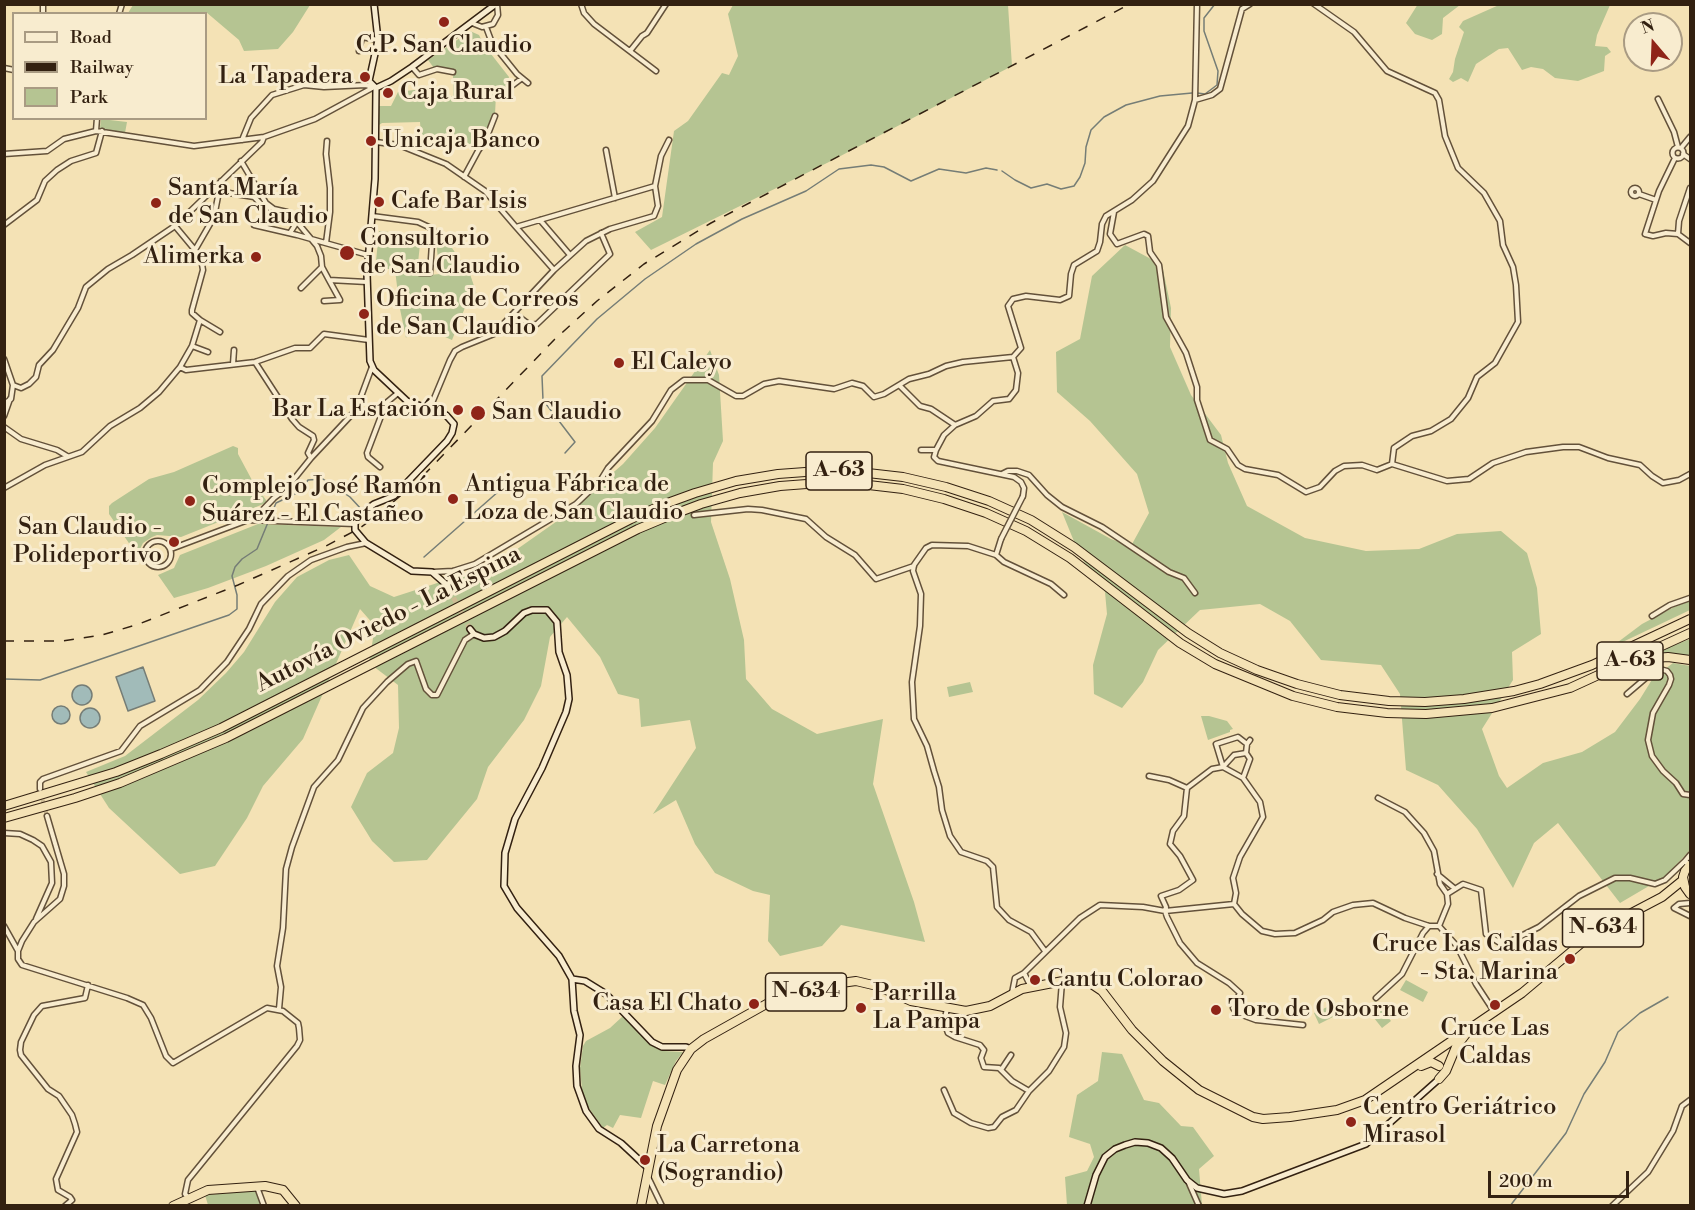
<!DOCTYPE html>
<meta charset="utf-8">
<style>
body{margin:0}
#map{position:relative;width:1695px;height:1210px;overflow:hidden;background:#f4e2b5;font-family:"Libre Bodoni",serif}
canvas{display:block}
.frame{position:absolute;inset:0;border:6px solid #332111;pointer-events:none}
.legend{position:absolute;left:12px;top:12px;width:195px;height:108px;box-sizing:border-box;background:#f8eccf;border:2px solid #a99b83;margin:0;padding:8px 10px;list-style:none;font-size:18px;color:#332111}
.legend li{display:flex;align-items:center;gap:12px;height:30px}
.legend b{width:30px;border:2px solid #a99b83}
.north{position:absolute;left:1623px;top:12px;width:60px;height:60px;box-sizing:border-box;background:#f8eccf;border:2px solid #a99b83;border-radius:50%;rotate:341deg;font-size:16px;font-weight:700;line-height:24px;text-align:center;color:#332111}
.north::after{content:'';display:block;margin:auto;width:21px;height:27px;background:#8f2418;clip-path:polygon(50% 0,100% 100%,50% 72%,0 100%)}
.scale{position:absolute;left:1488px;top:1171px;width:141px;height:27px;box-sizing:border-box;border:3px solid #332111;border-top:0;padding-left:8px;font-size:18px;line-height:21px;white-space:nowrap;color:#332111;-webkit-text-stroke:4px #f8eccf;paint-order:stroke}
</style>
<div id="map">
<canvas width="1695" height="1210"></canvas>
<div class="frame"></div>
<ul class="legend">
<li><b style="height:8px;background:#f8eccf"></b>Road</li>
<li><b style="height:8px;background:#332111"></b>Railway</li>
<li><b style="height:16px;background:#b5c492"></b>Park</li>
</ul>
<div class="north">N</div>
<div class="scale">200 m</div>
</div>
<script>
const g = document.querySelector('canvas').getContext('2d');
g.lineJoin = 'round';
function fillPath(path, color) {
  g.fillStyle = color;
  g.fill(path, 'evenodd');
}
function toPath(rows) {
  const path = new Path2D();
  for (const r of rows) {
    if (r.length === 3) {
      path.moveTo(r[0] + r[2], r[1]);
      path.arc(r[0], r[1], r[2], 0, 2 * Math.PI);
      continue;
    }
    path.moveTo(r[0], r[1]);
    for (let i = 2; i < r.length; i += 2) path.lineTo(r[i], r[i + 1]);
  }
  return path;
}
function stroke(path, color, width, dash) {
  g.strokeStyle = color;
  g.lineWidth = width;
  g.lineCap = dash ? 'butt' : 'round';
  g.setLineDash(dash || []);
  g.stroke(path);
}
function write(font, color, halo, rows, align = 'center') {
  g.font = font + ' "Libre Bodoni",serif';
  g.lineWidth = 6;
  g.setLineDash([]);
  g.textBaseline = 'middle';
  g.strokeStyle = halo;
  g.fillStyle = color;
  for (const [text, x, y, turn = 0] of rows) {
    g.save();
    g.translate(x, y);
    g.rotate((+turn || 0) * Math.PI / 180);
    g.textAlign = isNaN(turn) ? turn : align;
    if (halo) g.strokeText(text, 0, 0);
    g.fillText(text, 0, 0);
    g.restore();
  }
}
const green = toPath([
 [1418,4,1460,4,1460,5,1443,18,1442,34,1432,40,1415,34,1406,23],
 [133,5,133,4,310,5,293,32,278,49,244,51,239,40,206,12,128,13],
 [733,5,1008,5,1012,66,831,161,651,250,635,232,662,217,674,131,688,121,722,73,729,75,738,56,728,14],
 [1499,5,1610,5,1597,35,1595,46,1607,47,1611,52,1605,56,1604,71,1578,81,1555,78,1543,69,1531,67,1522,70,1508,48,1499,49,1476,64,1468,82,1461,78,1453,82,1449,79,1453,72,1455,59,1464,32,1459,27,1463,21],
 [470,31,479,35,484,45,509,77,508,81,509,84,496,95,495,114,478,147,421,135,420,122,382,123,379,125,379,106,391,106,398,92,422,89,423,94,433,100,439,97,453,96,453,76,455,71,441,67,434,68,428,60],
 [101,119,127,122,125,133,100,128],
 [379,231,421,235,417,272,402,267,375,271],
 [436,242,444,242,452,248,470,274,477,295,468,300,452,340,413,323,406,338,400,309,406,304,405,294,398,294,395,270,419,276,440,274],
 [1125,245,1162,265,1171,308,1170,347,1191,395,1221,435,1228,463,1247,506,1305,538,1366,551,1419,549,1457,534,1501,531,1527,553,1537,588,1541,634,1512,652,1513,680,1482,729,1499,776,1507,788,1543,763,1582,752,1615,732,1640,699,1653,678,1673,663,1690,666,1690,850,1666,876,1620,903,1558,823,1534,843,1513,888,1477,829,1438,785,1406,770,1400,694,1381,665,1321,660,1290,621,1260,604,1200,610,1158,650,1143,682,1122,708,1094,694,1093,665,1107,614,1105,592,1080,556,1062,512,1111,539,1131,546,1149,513,1137,474,1090,421,1057,392,1056,352,1080,339,1092,276],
 [710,350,719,375,723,441,713,463,711,522,730,579,744,640,746,679,772,709,817,734,883,719,873,784,914,902,925,942,841,925,822,946,780,956,768,941,770,895,753,891,715,873,695,844,676,800,653,814,696,748,690,720,641,727,639,699,618,694,600,657,567,617,550,637,541,686,524,720,488,767,477,799,427,860,394,862,372,841,351,807,367,773,393,753,399,728,398,685,369,663,375,626,360,609,303,739,263,786,247,818,215,866,180,874,109,808,86,772,125,756,198,700,226,673,244,652,275,602,297,577,329,560,349,555,370,586,394,597,496,564,560,519,623,464,655,428],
 [233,446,238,448,238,454,253,482,266,500,266,503,181,537,157,535,152,537,143,543,137,555,109,514,109,506,112,503,149,479,174,472],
 [258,524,341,527,324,540,266,566,208,588,174,598,158,575,174,568,180,555],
 [1690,601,1690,610,1610,648,1642,624,1674,607],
 [1690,639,1690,657,1655,654,1667,648],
 [970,682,973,692,949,697,947,687],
 [1201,716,1209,716,1227,721,1233,729,1230,730,1230,732,1208,740],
 [1406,980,1428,992,1423,1002,1400,990],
 [1375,1001,1391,1021,1382,1028,1366,1008],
 [1336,1003,1341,1013,1319,1024,1314,1013],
 [623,1016,651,1044,664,1051,683,1052,676,1061,665,1085,653,1081,641,1118,620,1115,613,1128,607,1125,603,1128,586,1104,582,1090,580,1068,583,1046,586,1041,610,1028],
 [1102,1052,1122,1054,1144,1100,1159,1103,1181,1126,1193,1127,1214,1156,1199,1169,1202,1205,1067,1205,1065,1177,1087,1171,1094,1157,1090,1144,1069,1137,1077,1095,1098,1081],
 [254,1191,258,1194,263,1205,208,1205,205,1195]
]);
const water = toPath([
 [143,667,155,701,128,711,116,677,143,667],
 [82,695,10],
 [61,715,9],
 [90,718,10]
]);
const stream = toPath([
 [1197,93,1205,94,1217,85,1218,71,1204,31,1204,18,1215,4],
 [1002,171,1015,180,1031,188,1047,184,1061,189,1074,186,1080,177,1085,163,1086,147,1091,130,1104,117,1126,105,1160,96,1192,93],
 [565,453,575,442,543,400,542,376,597,319,645,279,696,244,742,219,806,191,839,169,871,165,884,167,911,181,939,169,966,173,986,168,997,170],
 [424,557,499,491,529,490],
 [4,679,40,680,229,615,237,609,237,595,232,576,235,567,242,559,257,549,276,503,301,491,308,480,323,479,350,497,362,510],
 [1510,1206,1566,1133,1584,1094,1605,1062,1618,1032,1640,1013,1668,997]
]);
const streetTunnel = toPath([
 [41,794,47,816]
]);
const secondaryTunnel = toPath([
 [450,591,470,629]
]);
const street = toPath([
 [581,4,584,13,594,24,656,71],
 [1314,4,1354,32,1387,71,1435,93,1439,100,1445,136,1458,168,1484,193,1500,221,1503,245,1513,267,1516,285,1518,322,1495,363,1477,377,1468,398,1451,419,1431,431,1412,436,1394,448,1392,464],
 [43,14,43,4],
 [119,14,122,4],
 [472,23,482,27,493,24,498,15,497,4],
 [486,27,492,43,517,74,528,83],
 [359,51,362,37,378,40],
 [630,51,642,36,647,33,666,4],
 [412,67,419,75,437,69,453,72],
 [4,68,14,70],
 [513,85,521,79],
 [1658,99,1674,132,1678,147],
 [1195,100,1212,95,1220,89,1242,9,1250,4],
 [96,131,97,118],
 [242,140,251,118,272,95,304,85,324,87,366,85,372,87],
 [376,142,399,145,446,164,485,191,516,227,655,186,658,206,654,216,610,229,586,241,554,270,494,334,462,347,455,351,450,360,430,408],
 [1678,153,5.5],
 [1681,148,1690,137],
 [606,150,615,198],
 [4,154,47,151,64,139,96,131,194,146,264,137,315,119,374,87],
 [1683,154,1690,159],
 [1675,158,1659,191,1645,234,1653,236,1666,233,1678,234,1690,243],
 [241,161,266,203,274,209,287,212,292,216,317,246,321,256,322,267,301,288],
 [464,177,478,151,486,139,495,116],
 [221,181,214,217,195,250,201,258,203,270,192,310,192,313,200,320,192,346,180,367,186,370,255,362,295,348,310,348,324,334,369,340],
 [221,183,223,188,229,193,254,197,263,206,270,208],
 [655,186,661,156,669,140],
 [1635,192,4],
 [1639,194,1656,200],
 [1114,212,1110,234,1117,244,1144,234,1148,236,1150,252,1159,265,1166,317,1186,353,1197,387,1197,400,1210,440,1227,449,1238,465,1245,469,1278,475,1306,492,1320,487,1335,471,1344,466,1362,465,1377,470,1392,464,1447,481,1469,479,1493,463,1526,452,1563,447,1579,447,1608,458,1640,465,1652,476,1663,483,1679,480,1690,474],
 [372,216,418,222,433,229,430,273,420,273],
 [540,220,570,255],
 [4,225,37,200,45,181,57,170,71,161,96,153,102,131],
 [254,225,297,235,368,255],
 [175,226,195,250],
 [516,227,554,270],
 [290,233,295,225,295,219],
 [1678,234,1679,221,1690,188],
 [326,243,330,212,330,188,326,154,327,141],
 [322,267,329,280],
 [324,301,340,300,329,280,367,282],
 [514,313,530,325,537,324,610,254,601,233],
 [200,320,220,332],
 [192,346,208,352],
 [4,359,13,385,21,388,29,384,36,377,39,365,53,350,78,308,86,287,108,269,132,255,175,226,262,142,264,137],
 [255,362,292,419,299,427,313,436,314,440,308,453,311,458],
 [233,364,234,350],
 [900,386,920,406,931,409,955,425,944,435,936,450,934,457,938,461,1014,477,1021,482,1024,488,1023,496],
 [4,404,11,399,13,385],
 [4,416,10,399],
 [955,425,976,416,993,401,1009,399,1016,390,1018,373,1013,357],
 [4,427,21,439,57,450,67,456],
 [921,450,936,450],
 [380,467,368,457,367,453,386,403,398,393],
 [1002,474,1008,471,1017,471,1029,475,1047,495,1062,507,1102,527,1169,572,1184,578,1195,593],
 [4,488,45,465,82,452,110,426,140,408,159,392,180,367],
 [694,515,748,509,762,510,806,519,826,537,855,555,876,579,914,566],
 [253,520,274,498,286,489,311,458,356,410,372,367],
 [158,554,13],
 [171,549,248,520,355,524],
 [996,555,1001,539],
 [433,572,453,571,475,564,576,504,600,481,608,468,652,421,671,390,684,380,708,380,736,396,743,396,764,384,779,381,834,389,852,383,863,386,874,397,884,394,909,379,929,374,946,366,963,362,1013,357,1021,348,1008,306,1013,299,1026,296,1060,300,1069,296,1071,274,1074,265,1097,251,1100,242,1102,224,1106,216,1132,200,1153,181,1188,126,1195,100,1197,4],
 [448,586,453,571],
 [1652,616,1670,605,1690,598],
 [1627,694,1654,671,1660,669,1667,671,1670,675,1671,679,1669,685,1653,713,1648,740,1652,756,1663,771,1676,783,1683,794,1690,795],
 [1246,753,1234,755,1223,767,1216,744,1238,737,1247,744],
 [1149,776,1169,780,1187,788,1212,769,1223,767,1243,778],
 [1187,788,1184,816,1173,831,1170,844,1180,856,1193,880,1179,890,1161,896,1166,907,1165,911,1167,917,1180,943,1197,963,1229,983,1240,993,1233,1008,1237,1013,1256,1020,1303,1025],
 [40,789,40,782,43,779,121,751,140,726,200,690,227,662,249,629,261,604,288,576,311,560,347,547,366,543],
 [1378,798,1405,812,1424,833,1434,851,1440,884,1447,894],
 [47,816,64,874,64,886,60,899,34,922,22,941,18,951,18,959,22,965,127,998,143,1005,151,1018,166,1056,173,1063,267,1008,283,1011,298,1023,299,1028,300,1040,297,1046,188,1180,185,1194,189,1198],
 [4,833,20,834,33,840,42,846,51,862,52,883,36,919],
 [1685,861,1690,855],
 [1437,874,1454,888],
 [1690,903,1679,904,1674,908,1690,916],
 [1234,904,1236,893,1233,878,1240,857,1263,817,1260,802,1243,778,1250,759,1246,753,1247,744,1250,740],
 [4,926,18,951],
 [1045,951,1031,932,1009,920,997,907,993,867,987,861,961,852,950,836,942,810,939,787,934,771,927,746,914,719,912,682,920,626,921,594,913,571,914,565,926,548,932,545,968,546,996,555,1004,562,1051,584,1064,595],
 [1031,987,1024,973,1080,918,1100,905,1143,907,1165,911,1234,904,1242,914,1262,931,1275,934,1295,933,1323,920,1333,912,1353,905,1373,903,1405,918,1429,926,1439,926],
 [1012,993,1015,978,1024,973],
 [1376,998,1402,974,1423,933,1429,926],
 [279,1009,281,987,277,966,283,928,286,869,292,847,314,787,338,760,363,708,387,682,408,664,416,661,426,689,432,695,437,695,465,640,474,634],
 [947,1009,944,1022,948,1033,955,1037,980,1045,984,1050,981,1058,984,1067,999,1068,1012,1081,1029,1091],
 [1495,1013,1476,984,1457,946,1439,926,1448,904,1447,894,1463,884,1481,890,1486,934,1500,943,1507,943,1539,927,1579,896,1615,878,1630,878,1655,884,1665,880,1685,861,1689,865],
 [1001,1070,1011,1055],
 [944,1090,954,1113,971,1123,988,1128,994,1127,1002,1117,1016,1110,1029,1091,1049,1071,1064,1047,1066,1033,1060,1007,1062,982],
 [649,1179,662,1206],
 [1188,1181,1199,1206],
 [257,1187,264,1206],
 [65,1206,72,1200,70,1197,58,1190,56,1179,77,1132,75,1124,72,1115,59,1096,48,1089,21,1055,20,1050,21,1042,34,1015,42,1006,85,998,88,985],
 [1612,1206,1648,1172,1673,1131,1682,1106,1690,1100]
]);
const secondary = toPath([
 [374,4,378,40,369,81,376,88],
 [376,88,375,179,367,274,370,361,374,370,407,401,446,415,454,424,452,433,447,441,394,496,374,504,358,516,355,524,355,530,366,543,412,571,432,572,448,586,450,591],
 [376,88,391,81,412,67,496,4],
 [470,629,474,634,484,638,494,637,505,631,524,613,532,610,547,610,557,622,559,652,567,675,569,699,566,712,542,768,515,819,505,853,504,886,517,908,559,956,572,979,574,1011,580,1035,576,1066,577,1086,586,1111,599,1129,621,1143,648,1168],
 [572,979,585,981,606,994,652,1042,662,1047,686,1047,691,1049],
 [1087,1206,1096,1175,1105,1157,1115,1149,1125,1145,1135,1142,1148,1143,1161,1148,1172,1158,1187,1180,1197,1188,1224,1194,1242,1191,1366,1144,1439,1079]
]);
const highway = toPath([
 [1630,666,1655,658,1668,657,1690,660],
 [4,806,116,772,161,754,221,728,631,519,662,505,695,493,736,481,778,474,819,471,859,472,903,477,946,487,989,501,1031,520,1074,547,1188,633,1220,653,1257,670,1297,684,1340,695,1389,701,1425,702,1464,699,1514,691,1540,684,1592,665,1690,619],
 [4,818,75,798,120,783,226,738,638,529,669,516,701,504,740,493,780,486,820,483,860,484,903,489,944,499,986,513,1026,531,1070,558,1180,643,1215,664,1293,696,1337,707,1387,713,1426,714,1492,708,1570,688,1690,633],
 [1690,865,1685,871,1683,877,1685,887,1690,894],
 [1421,1066,1431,1062,1439,1066],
 [1439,1079,1446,1071,1456,1047,1466,1034],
 [173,1206,208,1190,265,1186,283,1190,296,1206],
 [641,1206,657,1126,677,1070,691,1049,704,1039,770,1002,834,984,856,981,877,986,911,1001,966,1011,990,1006,1022,989,1063,981,1087,981,1102,991,1132,1030,1163,1061,1199,1090,1253,1117,1263,1119,1290,1117,1337,1110,1365,1100,1522,993,1584,941,1603,928,1662,897,1683,880]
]);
const rail = toPath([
 [4,641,62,641,102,635,139,624,238,585,326,546,360,528,379,514,418,481,554,340,597,301,644,264,711,223,1130,4]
]);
const streetBridge = toPath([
 [1001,539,1023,496]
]);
const markers = [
 [444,22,6,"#8f2418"],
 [365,77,6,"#8f2418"],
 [388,93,6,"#8f2418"],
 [371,141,6,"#8f2418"],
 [379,202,6,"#8f2418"],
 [156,203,6,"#8f2418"],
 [347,253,8,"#8f2418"],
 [256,257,6,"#8f2418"],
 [364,314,6,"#8f2418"],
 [619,363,6,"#8f2418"],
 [458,410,6,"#8f2418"],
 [478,413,8,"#8f2418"],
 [453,499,6,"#8f2418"],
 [190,501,6,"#8f2418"],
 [174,542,6,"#8f2418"],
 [1570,959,6,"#8f2418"],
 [1035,980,6,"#8f2418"],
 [754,1004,6,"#8f2418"],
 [1495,1005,6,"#8f2418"],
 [861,1008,6,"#8f2418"],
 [1216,1010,6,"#8f2418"],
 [1351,1122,6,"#8f2418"],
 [645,1160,6,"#8f2418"]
];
const shields = [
 [839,471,66],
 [1630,661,66],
 [1603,928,81],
 [806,992,81]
];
const shieldNames = [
 ["A-63",839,471],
 ["A-63",1630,661],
 ["N-634",1603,928],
 ["N-634",806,992]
];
const poiNames = [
 ["C.P. San Claudio",444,46,"center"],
 ["La Tapadera",353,77,"right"],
 ["Caja Rural",400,93],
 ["Unicaja Banco",383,141],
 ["Santa María",168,189],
 ["de San Claudio",168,217],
 ["Cafe Bar Isis",391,202],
 ["Consultorio",360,239],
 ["de San Claudio",360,267],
 ["Alimerka",244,257,"right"],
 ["Oficina de Correos",376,300],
 ["de San Claudio",376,328],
 ["El Caleyo",631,363],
 ["Bar La Estación",446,410,"right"],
 ["San Claudio",492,413],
 ["Antigua Fábrica de",465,485],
 ["Loza de San Claudio",465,513],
 ["Complejo José Ramón",202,487],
 ["Suárez - El Castañeo",202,515],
 ["San Claudio -",162,528,"right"],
 ["Polideportivo",162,556,"right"],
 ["Cruce Las Caldas",1558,945,"right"],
 ["- Sta. Marina",1558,973,"right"],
 ["Cantu Colorao",1047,980],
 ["Parrilla",873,994],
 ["La Pampa",873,1022],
 ["Casa El Chato",742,1004,"right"],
 ["Toro de Osborne",1228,1010],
 ["Cruce Las",1495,1029,"center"],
 ["Caldas",1495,1057,"center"],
 ["Centro Geriátrico",1363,1108],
 ["Mirasol",1363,1136],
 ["La Carretona",657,1146],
 ["(Sograndio)",657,1174]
];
const streetNames = [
 ["Autovía Oviedo - La Espina",389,620,-27]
];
fillPath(green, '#b5c492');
fillPath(water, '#a1bbb9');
stroke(water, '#757d76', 1.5);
stroke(stream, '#757d76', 1.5);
stroke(streetTunnel, '#cdbb94', 4, [4, 2]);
stroke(secondaryTunnel, '#cdbb94', 5, [5, 2.5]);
stroke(street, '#63513a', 7);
stroke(secondary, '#332111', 8);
stroke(highway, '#332111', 10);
stroke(street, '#f8eccf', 4);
stroke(secondary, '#f8eccf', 5);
stroke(highway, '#f4e2b5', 8);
stroke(rail, '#332111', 1.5, [10, 10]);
stroke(streetBridge, '#63513a', 7, []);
stroke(streetBridge, '#f8eccf', 4);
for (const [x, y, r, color] of markers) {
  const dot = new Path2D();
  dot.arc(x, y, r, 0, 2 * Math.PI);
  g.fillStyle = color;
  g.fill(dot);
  stroke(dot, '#f8eccf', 2);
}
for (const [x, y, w] of shields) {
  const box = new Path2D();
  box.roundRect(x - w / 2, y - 19, w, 38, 4.5);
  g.fillStyle = '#f8eccf';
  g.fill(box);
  stroke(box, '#332111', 1.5);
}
write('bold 22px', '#332111', null, shieldNames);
write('24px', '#332111', '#f8eccf', poiNames, 'left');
write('24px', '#332111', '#f8eccf', streetNames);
</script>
